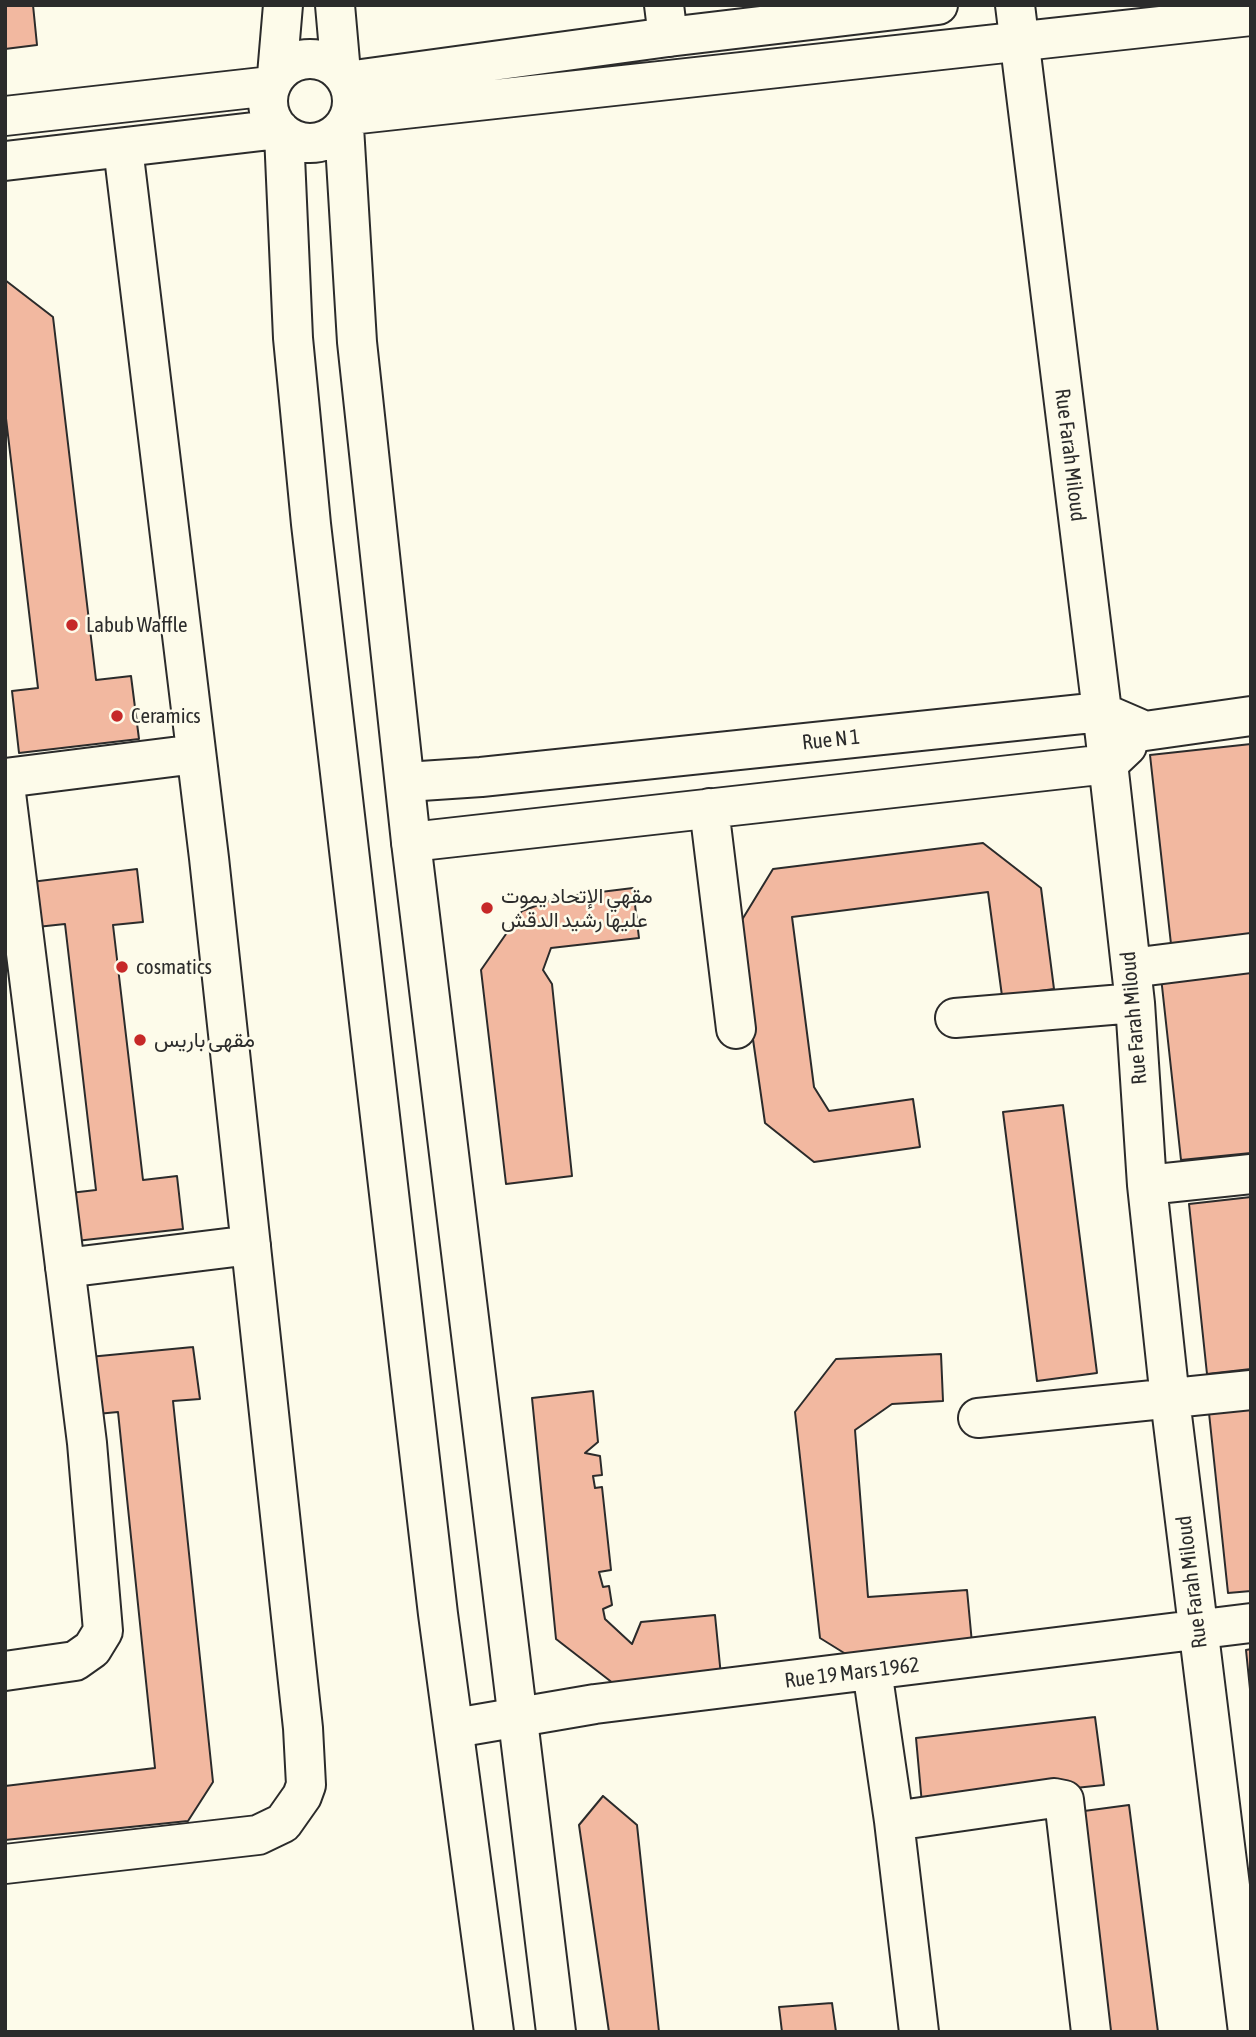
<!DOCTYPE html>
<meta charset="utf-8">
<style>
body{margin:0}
#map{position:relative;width:1256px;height:2037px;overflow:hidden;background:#fdfbea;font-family:"Asap Condensed",sans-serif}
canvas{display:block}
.frame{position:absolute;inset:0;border:7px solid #2b2b2b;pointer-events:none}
</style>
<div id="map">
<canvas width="1256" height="2037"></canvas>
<div class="frame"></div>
</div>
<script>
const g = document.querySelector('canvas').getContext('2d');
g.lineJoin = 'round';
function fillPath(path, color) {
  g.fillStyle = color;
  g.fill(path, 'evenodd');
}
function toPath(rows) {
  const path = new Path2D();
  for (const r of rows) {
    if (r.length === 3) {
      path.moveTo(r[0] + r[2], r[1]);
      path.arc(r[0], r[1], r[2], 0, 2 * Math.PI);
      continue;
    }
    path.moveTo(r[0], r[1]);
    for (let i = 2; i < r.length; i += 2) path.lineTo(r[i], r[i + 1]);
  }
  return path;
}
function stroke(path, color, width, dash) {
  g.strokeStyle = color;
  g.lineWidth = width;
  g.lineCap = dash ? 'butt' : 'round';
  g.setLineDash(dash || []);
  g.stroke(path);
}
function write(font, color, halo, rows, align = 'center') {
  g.font = font + ' "Asap Condensed",Vazirmatn,sans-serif';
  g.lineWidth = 5;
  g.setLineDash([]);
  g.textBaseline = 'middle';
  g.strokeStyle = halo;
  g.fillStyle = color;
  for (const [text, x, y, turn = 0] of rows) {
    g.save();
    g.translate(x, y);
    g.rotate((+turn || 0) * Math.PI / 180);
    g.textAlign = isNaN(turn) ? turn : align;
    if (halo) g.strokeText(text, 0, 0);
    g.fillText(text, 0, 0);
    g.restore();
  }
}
const building = toPath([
 [5,5,33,5,37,45,5,49,5,5],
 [5,280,53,317,96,680,131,676,139,739,19,753,12,691,38,688,5,410,5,280],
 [1251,744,1251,936,1171,944,1150,755,1251,744],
 [983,843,1041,888,1054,989,1002,996,988,892,792,917,814,1087,829,1111,913,1099,920,1147,814,1162,765,1123,737,928,773,869,983,843],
 [137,869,143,922,113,925,143,1180,177,1176,183,1229,76,1241,70,1193,96,1190,65,924,37,927,31,882,137,869],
 [633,888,639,938,551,948,543,970,552,984,572,1176,506,1184,481,970,522,911,560,897,633,888],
 [1251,967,1251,1153,1181,1160,1161,977,1251,967],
 [1063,1105,1097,1373,1037,1381,1003,1112,1063,1105],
 [1251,1197,1251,1369,1207,1374,1189,1204,1251,1197],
 [193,1347,200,1399,173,1401,213,1782,188,1821,5,1840,5,1786,155,1768,118,1412,97,1414,89,1357,193,1347],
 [941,1354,943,1401,892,1404,855,1430,868,1597,967,1590,972,1643,849,1656,820,1638,795,1412,836,1359,941,1354],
 [593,1391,598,1442,585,1453,600,1456,602,1475,593,1476,595,1488,602,1487,611,1570,599,1572,603,1587,609,1586,612,1605,603,1609,605,1619,632,1644,641,1622,715,1615,721,1676,618,1687,556,1639,532,1398,593,1391],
 [1251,1409,1251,1591,1228,1593,1209,1413,1251,1409],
 [1251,1649,1251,1699,1246,1650,1251,1649],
 [1095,1717,1104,1785,922,1804,916,1738,1095,1717],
 [603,1796,637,1825,659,2032,609,2032,579,1825,603,1796],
 [1129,1805,1158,2032,1097,2032,1069,1813,1129,1805],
 [832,2003,836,2032,782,2032,779,2007,832,2003]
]);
const minor = toPath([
 [664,5,668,37],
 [1015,5,1105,736,1135,1003,1147,1185,1170,1399,1248,2032],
 [5,778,196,754],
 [406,782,481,777,1101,712,1145,731,1251,716],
 [5,785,87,1443,103,1631,92,1649,75,1661,5,1671],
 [709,808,736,1029],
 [411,842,1108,764,1127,746],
 [1131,968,1251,953],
 [955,1018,1135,1003],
 [1147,1185,1251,1174],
 [65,1268,251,1245],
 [978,1418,1251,1390],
 [872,1670,894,1821,919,2032],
 [455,1728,595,1704,1251,1623],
 [894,1821,1054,1798,1064,1800,1091,2032],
 [5,1864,258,1835,283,1823,302,1796,306,1785,303,1728,209,858,123,148]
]);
const major = toPath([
 [335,5,341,73],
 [310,101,42],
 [277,75,283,5],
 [347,81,668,37,938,5],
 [350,115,1251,16],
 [5,116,271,86],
 [344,127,357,342,411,842,556,2032],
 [284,134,293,338,311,524,438,1614,494,2032],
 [5,161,279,129]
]);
const markers = [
 [72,625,7,"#c62828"],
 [117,716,7,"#c62828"],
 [487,908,7,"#c62828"],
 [122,967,7,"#c62828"],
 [140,1040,7,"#c62828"]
];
const streetNames = [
 ["Rue Farah Miloud",1070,455,83],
 ["Rue N 1",831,740,-6],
 ["Rue Farah Miloud",1134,1018,-95],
 ["Rue Farah Miloud",1192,1582,-97],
 ["Rue 19 Mars 1962",852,1673,-7]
];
const poiNames = [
 ["Labub Waffle",86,625],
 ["Ceramics",131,716],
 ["مقهي الإتحاد يموت",501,896],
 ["عليها رشيد الدقش",501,920],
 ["cosmatics",136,967],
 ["مقهى باريس",154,1040]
];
fillPath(building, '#f2b8a0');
stroke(building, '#2b2b2b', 2);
stroke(minor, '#2b2b2b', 42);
stroke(major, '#2b2b2b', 42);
stroke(minor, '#fdfbea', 38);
stroke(major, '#fdfbea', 38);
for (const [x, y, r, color] of markers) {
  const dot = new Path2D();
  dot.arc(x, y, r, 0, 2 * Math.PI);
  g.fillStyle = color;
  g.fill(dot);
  stroke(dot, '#fdfbea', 2.5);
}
write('21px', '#2b2b2b', '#fdfbea', streetNames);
write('21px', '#2b2b2b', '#fdfbea', poiNames, 'left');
</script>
